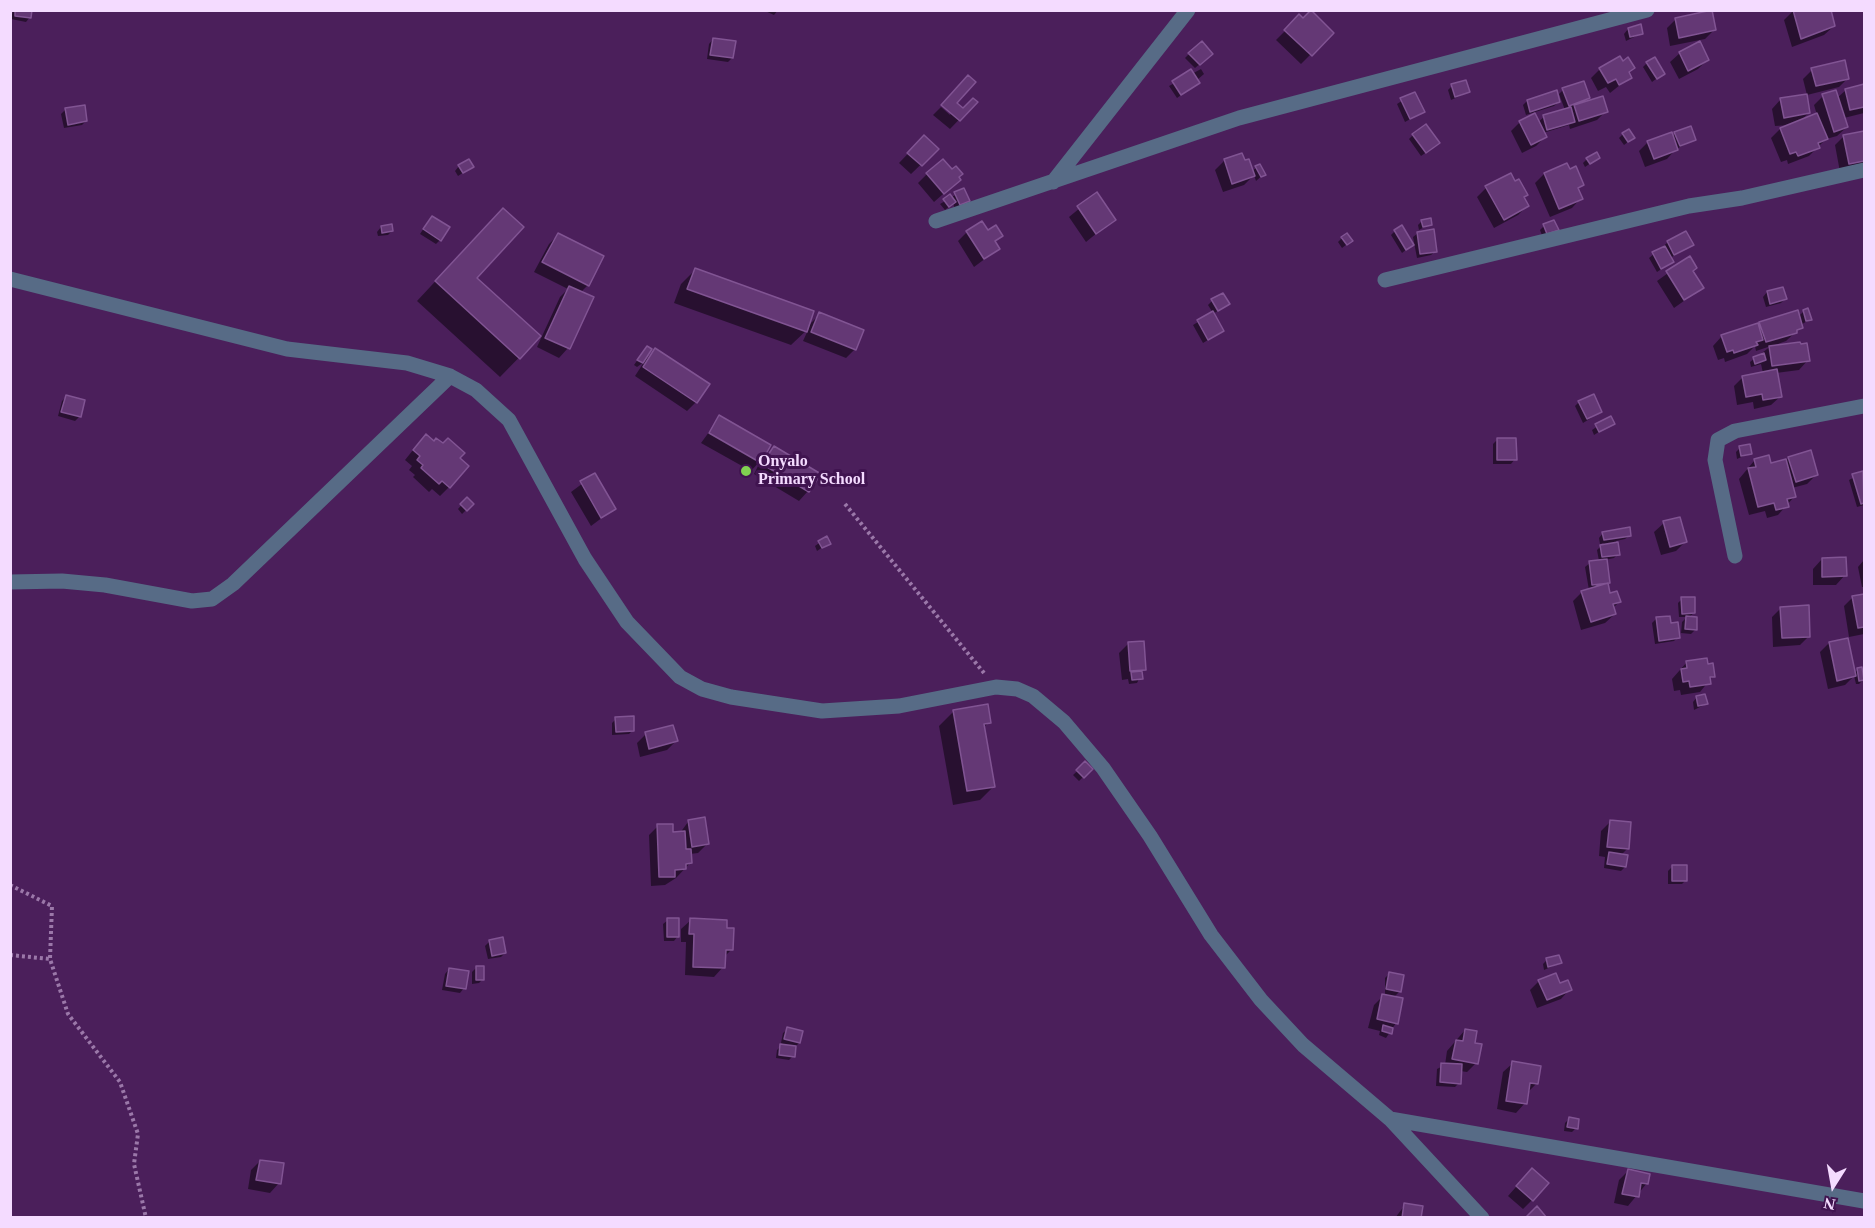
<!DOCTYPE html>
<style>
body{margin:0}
#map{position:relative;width:1875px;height:1228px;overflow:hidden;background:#4b1f5b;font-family:"Times New Roman",serif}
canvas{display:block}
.frame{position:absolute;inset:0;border:12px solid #f4dbff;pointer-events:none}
.north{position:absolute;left:1803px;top:1156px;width:60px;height:60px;-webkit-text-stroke:4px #401450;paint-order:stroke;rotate:191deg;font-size:16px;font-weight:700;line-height:24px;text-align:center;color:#f4dbff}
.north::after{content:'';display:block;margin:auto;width:21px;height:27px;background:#f4dbff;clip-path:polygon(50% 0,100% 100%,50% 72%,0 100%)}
</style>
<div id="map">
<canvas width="1875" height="1228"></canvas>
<div class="frame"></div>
<div class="north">N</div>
</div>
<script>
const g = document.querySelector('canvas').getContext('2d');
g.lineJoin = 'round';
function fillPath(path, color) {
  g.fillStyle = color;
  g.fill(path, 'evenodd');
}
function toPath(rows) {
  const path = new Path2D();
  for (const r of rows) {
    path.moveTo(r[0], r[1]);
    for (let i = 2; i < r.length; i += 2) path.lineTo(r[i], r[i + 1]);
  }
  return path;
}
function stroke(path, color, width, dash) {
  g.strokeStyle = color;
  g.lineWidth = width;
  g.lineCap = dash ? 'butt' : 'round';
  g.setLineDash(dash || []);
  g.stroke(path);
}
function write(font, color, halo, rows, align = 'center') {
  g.font = font + ' "Times New Roman",serif';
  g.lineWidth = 6;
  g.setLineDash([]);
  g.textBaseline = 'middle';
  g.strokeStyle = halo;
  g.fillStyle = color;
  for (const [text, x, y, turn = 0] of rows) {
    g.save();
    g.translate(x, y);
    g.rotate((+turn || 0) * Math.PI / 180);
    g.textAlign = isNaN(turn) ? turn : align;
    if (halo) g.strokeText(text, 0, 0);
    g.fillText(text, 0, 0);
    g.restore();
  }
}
const shadow = toPath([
 [13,10,31,10,30,17,26,22,11,19],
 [763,10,778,10,774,15],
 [1793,11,1834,26,1824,35,1792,47,1784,20],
 [1300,16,1332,33,1301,64,1276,40],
 [1676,19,1714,30,1705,39,1670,46,1667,28],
 [1628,29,1642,33,1626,41,1624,34],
 [713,39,732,58,728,62,707,59,709,44],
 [1680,53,1707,60,1698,69,1679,79,1670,62],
 [1189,54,1207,58,1195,68,1185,58],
 [1622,63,1630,77,1610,93,1606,87,1598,91,1591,78,1600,69],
 [1647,63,1664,73,1652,82,1643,67],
 [1201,69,1204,74,1197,80,1198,83,1177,98,1169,86],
 [1812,70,1848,78,1839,87,1807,95,1803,79],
 [1452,86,1469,92,1451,100,1448,90],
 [1864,86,1864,113,1844,118,1847,127,1837,136,1826,139,1809,156,1788,164,1787,160,1781,162,1771,138,1780,129,1791,125,1775,126,1772,109,1781,99,1809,113,1800,121,1817,115,1814,105,1823,96,1837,98,1846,90],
 [1563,90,1588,98,1581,105,1606,111,1597,120,1570,129,1569,125,1543,133,1545,137,1536,146,1522,153,1511,131,1520,122,1538,122,1544,117,1565,110,1559,94],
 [1414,93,1423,112,1405,122,1397,104],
 [1527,101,1559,102,1554,106,1526,115,1523,105],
 [976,102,950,129,933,115,941,107,950,115,955,104,963,110],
 [66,109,86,121,82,125,64,128,61,114],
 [1864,132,1864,168,1840,172,1835,145,1844,136],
 [1675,133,1694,140,1676,149,1667,159,1645,167,1639,151,1648,142,1672,137],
 [1623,134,1633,138,1624,145,1619,138],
 [1413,135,1434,147,1421,156,1409,139],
 [924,137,937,149,911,174,899,163],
 [1241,155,1252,171,1256,168,1264,174,1256,181,1254,175,1244,185,1223,192,1215,170,1224,161],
 [1598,158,1585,167,1583,163,1587,159],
 [1566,165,1583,185,1577,190,1581,198,1572,208,1550,217,1535,183,1544,174],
 [459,166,472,167,458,176,455,171],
 [927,174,957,178,959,180,934,202,918,183],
 [1486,188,1523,198,1527,206,1518,215,1494,228,1477,197],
 [964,190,968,201,955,209,953,203,945,210,940,204],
 [1097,194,1114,219,1086,242,1069,217],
 [1422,221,1430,224,1419,230,1418,225],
 [428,222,440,240,436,244,420,234],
 [1544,226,1557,230,1543,238,1540,230],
 [381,227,392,231,388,235,378,236,377,232],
 [484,229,475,278,539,337,500,377,417,301],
 [1395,231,1412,245,1402,253,1391,235],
 [967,232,1001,236,994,243,998,249,974,267,958,241],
 [1418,233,1436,251,1431,255,1417,258,1413,237],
 [1686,233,1692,245,1670,258,1672,262,1657,272,1649,258,1667,243],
 [558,235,588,285,580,293,592,298,568,348,559,358,537,347,560,297,568,289,534,272,549,244],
 [1342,238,1351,241,1342,248,1338,242],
 [1689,258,1692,271,1702,288,1674,308,1657,281],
 [695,270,807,327,820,314,855,349,846,358,803,341,809,328,791,345,674,303,681,284],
 [1767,292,1785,299,1781,303,1766,307,1763,297],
 [1212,301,1228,304,1213,314,1223,331,1203,343,1193,325,1213,313,1208,305],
 [1804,311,1810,319,1801,325,1801,327,1786,341,1775,345,1808,360,1799,370,1776,373,1781,396,1771,405,1754,409,1753,402,1737,405,1734,386,1743,377,1763,373,1761,364,1751,367,1750,362,1771,346,1756,351,1755,346,1747,354,1725,362,1724,358,1718,360,1713,346,1722,336,1760,324,1798,317],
 [655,350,696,402,687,411,635,376,644,362,637,367,634,365,643,352,644,361],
 [66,397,80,416,75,421,58,416,62,401],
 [1579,402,1601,412,1583,423,1575,406],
 [720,417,763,459,774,448,808,491,799,501,754,474,761,460,751,471,701,443],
 [1610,418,1613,423,1594,435,1592,430],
 [1497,440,1515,459,1511,464,1493,464,1493,444],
 [417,445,458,458,449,487,440,496,432,489,429,492,413,477,415,475,409,470,412,466,405,460],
 [1740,448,1750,453,1737,459,1736,452],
 [1768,457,1770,465,1785,462,1789,458,1816,475,1807,484,1792,488,1794,497,1778,515,1767,518,1765,511,1749,515,1739,479,1754,461],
 [1862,473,1864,505,1857,507,1849,480],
 [594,475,615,508,591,526,571,492],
 [467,499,472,504,462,514,458,509],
 [1664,523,1685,542,1676,551,1661,555,1654,532],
 [1603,533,1630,535,1625,539,1616,541,1618,554,1614,558,1605,560,1609,595,1619,602,1613,608,1615,614,1605,623,1581,630,1573,601,1582,592,1589,590,1585,567,1590,563,1599,561,1597,550,1604,543,1600,544,1599,538],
 [826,538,829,543,817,551,815,546],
 [1822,559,1845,575,1836,585,1813,585,1813,569],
 [1864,560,1864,587,1862,587,1858,567],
 [1864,595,1864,634,1849,637,1844,606,1853,597],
 [1682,599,1694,613,1688,618,1695,630,1691,634,1681,633,1682,622,1687,617,1679,617,1678,603],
 [1781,608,1809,636,1800,645,1773,647,1772,617],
 [1656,619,1678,637,1674,641,1655,644,1652,623],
 [1129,643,1144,669,1137,683,1129,684,1128,679,1122,680,1119,653],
 [1829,643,1854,674,1858,669,1863,680,1859,684,1856,684,1854,676,1845,685,1828,689,1820,652],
 [1687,662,1707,666,1713,676,1700,692,1681,695,1680,690,1674,691,1672,679],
 [1697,697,1706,704,1694,710,1693,702],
 [953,712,989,722,983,728,994,786,980,800,953,805,939,726],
 [616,719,633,730,629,734,612,735,612,723],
 [646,734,676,741,667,750,640,757,637,743],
 [1085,764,1091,769,1079,781,1073,775],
 [688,822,708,843,698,853,690,854,691,862,676,878,665,885,651,886,649,835,658,826,672,833,680,833],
 [1610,822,1627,849,1621,855,1625,867,1621,871,1604,868,1605,857,1599,856,1601,831],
 [1672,867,1686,880,1682,884,1668,884,1668,871],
 [668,920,678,936,674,941,664,941,663,924],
 [691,920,731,950,724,957,723,967,714,977,685,975,686,942,681,942,681,929],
 [489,942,505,953,501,957,488,959,485,946],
 [1547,960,1560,963,1544,970,1543,964],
 [476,968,483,979,479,983,472,984,472,972],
 [449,969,464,988,460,993,442,990,445,974],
 [1389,974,1400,991,1393,998,1396,1023,1386,1038,1379,1035,1380,1031,1368,1028,1374,1005,1385,994,1385,978],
 [1539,981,1559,985,1570,989,1561,999,1537,1008,1530,990],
 [788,1029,799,1043,795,1047,793,1056,789,1060,776,1058,777,1050,783,1044,781,1043,783,1033],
 [1465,1030,1473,1044,1476,1063,1467,1072,1460,1071,1459,1083,1455,1087,1436,1086,1437,1069,1445,1065,1447,1051],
 [1513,1063,1537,1083,1527,1093,1525,1103,1516,1113,1497,1109,1503,1072],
 [1569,1119,1576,1128,1572,1132,1564,1131,1565,1123],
 [260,1161,279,1183,270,1193,248,1189,251,1170],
 [1628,1171,1647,1183,1628,1206,1614,1203,1619,1180],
 [1523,1179,1532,1200,1523,1209,1508,1196],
 [1405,1205,1420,1218,1395,1218]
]);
const building = toPath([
 [15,10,32,10,31,18,15,16,15,10],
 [1311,10,1334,33,1312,56,1284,30,1299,14,1303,18,1311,10],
 [1712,10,1716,30,1679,38,1675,18,1712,10],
 [1793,10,1831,10,1835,26,1801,39,1793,10],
 [1641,24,1643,34,1630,37,1628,28,1641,24],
 [713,38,736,41,733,58,710,55,713,38],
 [1202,41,1213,54,1200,65,1188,53,1202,41],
 [1700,41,1709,60,1688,71,1679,52,1700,41],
 [1620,56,1623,61,1628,57,1635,68,1629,72,1632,78,1619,85,1616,79,1608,83,1599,68,1620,56],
 [1655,57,1665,74,1657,79,1646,62,1655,57],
 [1845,60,1849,79,1816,86,1811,68,1845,60],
 [1191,69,1200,83,1181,95,1172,81,1191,69],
 [968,75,976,82,957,103,963,108,973,98,978,102,960,121,941,105,968,75],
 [1466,80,1470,92,1455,97,1451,84,1466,80],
 [1584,81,1590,98,1569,106,1562,88,1584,81],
 [1864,84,1864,107,1850,110,1845,89,1864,84],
 [1557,90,1560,102,1530,112,1527,100,1557,90],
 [1836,90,1848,127,1834,132,1822,94,1836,90],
 [1415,92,1425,112,1410,119,1400,98,1415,92],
 [1807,94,1810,113,1784,118,1780,98,1807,94],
 [1603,96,1608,112,1579,121,1574,105,1603,96],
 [85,105,87,121,68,125,65,108,85,105],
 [1571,107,1575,122,1547,130,1543,115,1571,107],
 [1535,113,1547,137,1531,145,1519,121,1535,113],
 [1817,113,1828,139,1818,143,1820,148,1798,156,1796,152,1790,154,1780,128,1817,113],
 [1426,124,1440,143,1426,153,1412,134,1426,124],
 [1691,126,1696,140,1680,146,1674,132,1691,126],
 [1629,129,1635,138,1628,142,1622,133,1629,129],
 [1864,131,1864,161,1849,164,1843,135,1864,131],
 [1672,132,1678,150,1654,159,1647,141,1672,132],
 [924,135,939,149,922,166,907,153,924,135],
 [1597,152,1600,158,1590,164,1586,158,1597,152],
 [1242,153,1245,160,1249,159,1255,176,1232,184,1224,159,1242,153],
 [469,159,474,167,463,173,458,165,469,159],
 [943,159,952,169,956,166,963,174,959,177,961,180,944,194,926,173,943,159],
 [1567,163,1570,169,1576,166,1584,185,1578,188,1583,199,1559,209,1544,173,1567,163],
 [1260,164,1266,175,1261,177,1255,166,1260,164],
 [1511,173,1515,181,1519,179,1528,195,1524,197,1529,206,1504,220,1485,186,1511,173],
 [964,188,970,201,960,205,954,192,964,188],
 [1097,192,1116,220,1096,234,1077,206,1097,192],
 [950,194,956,202,949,207,943,199,950,194],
 [503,208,524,227,477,278,541,336,520,359,435,281,503,208],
 [432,216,450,227,441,241,423,229,432,216],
 [1431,218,1432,225,1423,227,1421,220,1431,218],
 [1554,220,1559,230,1547,234,1543,224,1554,220],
 [982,221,988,230,996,225,1003,236,995,241,1000,249,984,259,966,231,982,221],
 [392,224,393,231,382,233,381,226,392,224],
 [1402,225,1414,245,1406,250,1394,230,1402,225],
 [1434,229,1437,252,1420,254,1417,232,1434,229],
 [1686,231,1694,245,1674,255,1667,241,1686,231],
 [558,233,604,256,589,286,542,262,558,233],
 [1347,233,1353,241,1347,245,1341,237,1347,233],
 [1665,246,1674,262,1661,269,1652,252,1665,246],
 [1690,256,1697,268,1693,271,1704,288,1684,300,1666,271,1690,256],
 [695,268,814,311,807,332,687,289,695,268],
 [569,286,594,297,570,349,545,338,569,286],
 [1783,287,1787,299,1770,304,1767,291,1783,287],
 [1223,293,1230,304,1218,311,1211,299,1223,293],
 [1808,308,1812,320,1806,321,1803,310,1808,308],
 [1798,310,1803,328,1797,330,1797,333,1766,342,1759,322,1798,310],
 [1213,311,1224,331,1208,340,1197,320,1213,311],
 [819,312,864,330,856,350,811,332,819,312],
 [1758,323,1763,340,1756,342,1758,345,1734,353,1733,350,1727,352,1721,335,1758,323],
 [1800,342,1801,344,1807,343,1810,361,1772,366,1769,346,1800,342],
 [647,346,652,349,643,363,637,360,647,346],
 [655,348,710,384,697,403,643,367,655,348],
 [1764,353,1766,360,1755,364,1753,357,1764,353],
 [1777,369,1782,397,1763,400,1762,394,1746,397,1742,376,1777,369],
 [1594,394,1602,412,1587,419,1578,401,1594,394],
 [66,395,85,400,81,417,61,412,66,395],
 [719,415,771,445,761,463,709,433,719,415],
 [1611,416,1615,424,1599,432,1595,424,1611,416],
 [426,434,434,441,436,438,443,443,448,438,465,453,460,458,469,466,450,488,442,481,439,484,421,468,423,465,417,460,420,456,413,450,426,434],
 [1497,438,1516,438,1517,460,1497,460,1497,438],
 [1750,444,1752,454,1741,456,1739,446,1750,444],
 [774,446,821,474,809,492,762,464,774,446],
 [1811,450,1818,475,1796,482,1788,457,1811,450],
 [1769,455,1771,463,1786,459,1796,497,1787,499,1789,507,1776,510,1774,503,1758,507,1748,468,1756,467,1754,459,1769,455],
 [1863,471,1864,503,1861,504,1852,474,1863,471],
 [595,473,616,509,601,518,580,481,595,473],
 [467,497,474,504,467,511,460,504,467,497],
 [1680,517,1687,542,1670,547,1663,521,1680,517],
 [1630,527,1631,536,1604,540,1602,532,1630,527],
 [827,536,831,544,822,548,818,541,827,536],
 [1618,542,1620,555,1602,557,1600,545,1618,542],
 [1846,557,1847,576,1822,577,1822,558,1846,557],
 [1607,559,1610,583,1592,585,1589,561,1607,559],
 [1608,583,1610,593,1617,591,1621,602,1613,604,1616,614,1591,622,1581,591,1608,583],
 [1864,594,1864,627,1858,628,1852,596,1864,594],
 [1681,597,1695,597,1695,613,1682,614,1681,597],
 [1809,605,1810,637,1782,638,1780,607,1809,605],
 [1670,616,1671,623,1678,622,1680,638,1659,641,1656,617,1670,616],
 [1686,616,1697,617,1697,630,1685,629,1686,616],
 [1848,638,1856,676,1837,681,1829,642,1848,638],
 [1144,641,1146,670,1130,671,1128,642,1144,641],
 [1707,658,1708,664,1713,663,1715,677,1710,677,1711,684,1690,687,1689,681,1683,682,1681,669,1687,668,1686,661,1707,658],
 [1862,667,1864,680,1859,681,1857,668,1862,667],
 [1142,671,1143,679,1132,680,1131,672,1142,671],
 [1705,694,1708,704,1698,706,1696,696,1705,694],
 [988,704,991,723,984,724,995,787,967,791,953,710,988,704],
 [634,716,634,731,616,732,615,717,634,716],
 [673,725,678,741,649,749,645,732,673,725],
 [1085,761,1093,769,1084,778,1076,770,1085,761],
 [705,817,709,844,692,847,688,820,705,817],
 [1610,820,1631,822,1629,849,1607,847,1610,820],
 [657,824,673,824,673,832,685,831,686,849,691,849,692,863,686,864,686,869,675,870,675,877,659,877,657,824],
 [1609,852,1628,855,1626,867,1607,864,1609,852],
 [1672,865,1687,865,1687,881,1672,881,1672,865],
 [667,918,679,918,679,937,667,937,667,918],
 [690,918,727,920,727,928,734,928,733,950,726,950,725,968,693,967,694,934,689,934,690,918],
 [503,937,506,953,492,956,489,940,503,937],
 [1559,955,1562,963,1548,967,1546,958,1559,955],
 [476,966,484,966,484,980,476,980,476,966],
 [449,968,469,971,466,989,446,986,449,968],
 [1389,972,1404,975,1401,992,1386,989,1389,972],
 [1556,973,1560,983,1568,980,1572,990,1547,1000,1538,980,1556,973],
 [1382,994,1403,998,1398,1024,1377,1019,1382,994],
 [1383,1025,1393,1028,1392,1034,1382,1031,1383,1025],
 [787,1027,803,1031,800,1043,784,1039,787,1027],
 [1465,1029,1477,1031,1475,1043,1482,1044,1478,1064,1452,1059,1456,1040,1463,1041,1465,1029],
 [780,1044,796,1046,795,1057,779,1055,780,1044],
 [1512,1061,1541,1066,1538,1084,1530,1083,1527,1104,1506,1101,1512,1061],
 [1441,1063,1462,1064,1461,1084,1440,1082,1441,1063],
 [1569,1117,1579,1119,1578,1129,1567,1127,1569,1117],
 [260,1160,284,1163,281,1184,256,1180,260,1160],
 [1532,1168,1549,1183,1533,1201,1516,1186,1532,1168],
 [1628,1169,1650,1174,1648,1184,1641,1183,1639,1197,1622,1194,1628,1169],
 [1404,1203,1423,1206,1421,1218,1402,1218,1404,1203],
 [1537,1206,1547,1218,1525,1218,1537,1206]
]);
const path = toPath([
 [845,504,984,673],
 [10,885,52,906,50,959,68,1014,120,1082,138,1134,134,1164,146,1218],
 [10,955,50,959]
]);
const minor = toPath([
 [1053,182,1188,10],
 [936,221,1239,118,1647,10],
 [10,279,287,349,407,363,450,376,476,390,509,420,585,559,627,622,680,677,702,689,731,697,822,711,899,706,996,687,1017,689,1033,696,1064,722,1103,768,1150,836,1211,935,1261,1000,1303,1045,1390,1119,1482,1218],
 [1385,280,1689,206,1742,198,1864,170],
 [1735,556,1715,460,1718,440,1735,431,1864,406],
 [10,582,62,581,105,585,192,601,212,599,233,584,450,376],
 [1390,1119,1864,1201]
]);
const markers = [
 [746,471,6,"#80d051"]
];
const poiNames = [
 ["Onyalo",758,462],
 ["Primary School",758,480]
];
fillPath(shadow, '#0007');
fillPath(building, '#643875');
stroke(building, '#815493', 1.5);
stroke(path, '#9b78a9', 4, [3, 3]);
stroke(minor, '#576b86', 15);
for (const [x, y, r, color] of markers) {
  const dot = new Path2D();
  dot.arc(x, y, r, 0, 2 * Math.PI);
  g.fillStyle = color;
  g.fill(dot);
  stroke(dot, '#401450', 2);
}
write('bold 16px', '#f4dbff', '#401450', poiNames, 'left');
</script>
